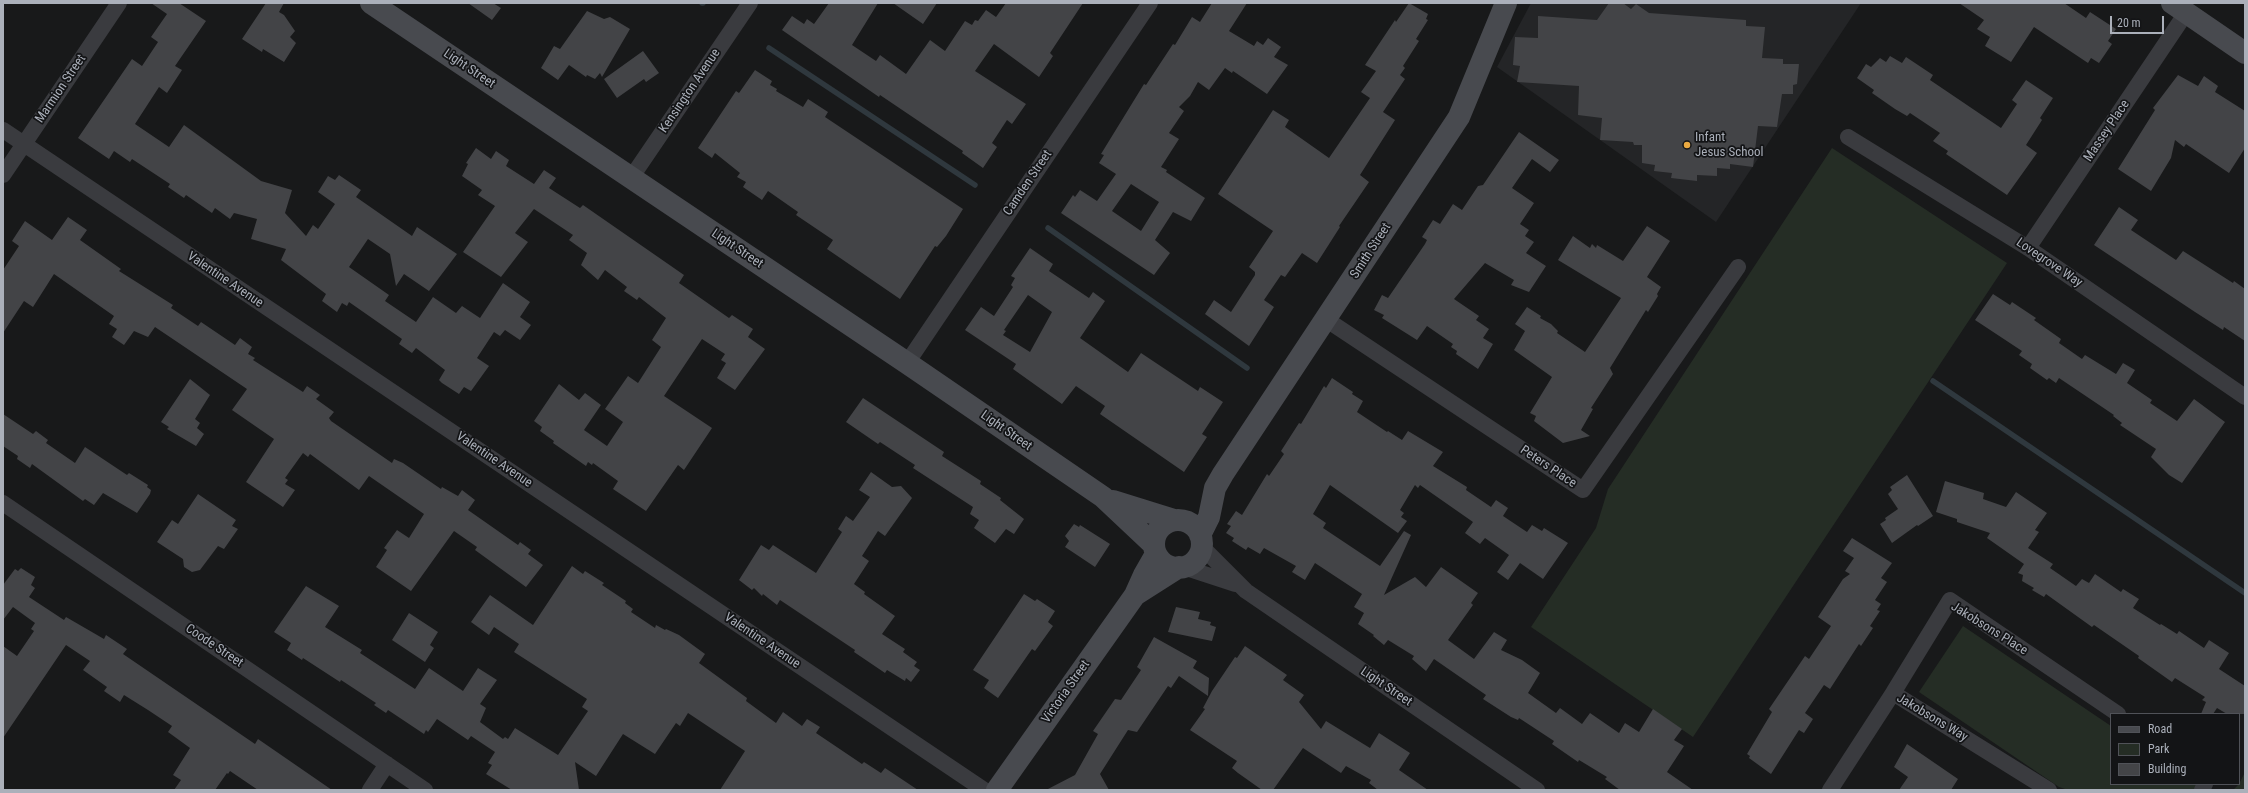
<!DOCTYPE html>
<style>
body{margin:0}
#map{position:relative;width:2248px;height:793px;overflow:hidden;background:#18191a;font-family:"Roboto Condensed",sans-serif}
canvas{display:block}
.frame{position:absolute;inset:0;border:4px solid #abb0ba;pointer-events:none}
.legend{position:absolute;left:2110px;top:713px;width:130px;height:72px;box-sizing:border-box;background:#131416;border:1px solid #505258;margin:0;padding:5px 7px;list-style:none;font-size:12px;color:#abb0ba}
.legend li{display:flex;align-items:center;gap:8px;height:20px}
.legend b{width:20px;border:1px solid #505258}
.scale{position:absolute;left:2110px;top:16px;width:54px;height:18px;box-sizing:border-box;border:2px solid #abb0ba;border-top:0;padding-left:5px;font-size:12px;line-height:14px;white-space:nowrap;color:#abb0ba;-webkit-text-stroke:3px #131416;paint-order:stroke}
</style>
<div id="map">
<canvas width="2248" height="793"></canvas>
<div class="frame"></div>
<ul class="legend">
<li><b style="height:5px;background:#484a4f"></b>Road</li>
<li><b style="height:11px;background:#252d25"></b>Park</li>
<li><b style="height:11px;background:#434447"></b>Building</li>
</ul>
<div class="scale">20 m</div>
</div>
<script>
const g = document.querySelector('canvas').getContext('2d');
g.lineJoin = 'round';
function fillPath(path, color) {
  g.fillStyle = color;
  g.fill(path, 'evenodd');
}
function toPath(rows) {
  const path = new Path2D();
  for (const r of rows) {
    if (r.length === 3) {
      path.moveTo(r[0] + r[2], r[1]);
      path.arc(r[0], r[1], r[2], 0, 2 * Math.PI);
      continue;
    }
    path.moveTo(r[0], r[1]);
    for (let i = 2; i < r.length; i += 2) path.lineTo(r[i], r[i + 1]);
  }
  return path;
}
function stroke(path, color, width, dash) {
  g.strokeStyle = color;
  g.lineWidth = width;
  g.lineCap = dash ? 'butt' : 'round';
  g.setLineDash(dash || []);
  g.stroke(path);
}
function write(font, color, halo, rows, align = 'center') {
  g.font = font + ' "Roboto Condensed",sans-serif';
  g.lineWidth = 3.5;
  g.setLineDash([]);
  g.textBaseline = 'middle';
  g.strokeStyle = halo;
  g.fillStyle = color;
  for (const [text, x, y, turn = 0] of rows) {
    g.save();
    g.translate(x, y);
    g.rotate((+turn || 0) * Math.PI / 180);
    g.textAlign = isNaN(turn) ? turn : align;
    if (halo) g.strokeText(text, 0, 0);
    g.fillText(text, 0, 0);
    g.restore();
  }
}
const built = toPath([
 [1531,3,1861,3,1716,222,1497,67]
]);
const green = toPath([
 [1832,148,2007,263,1693,737,1531,627,1596,528,1608,489],
 [1963,626,2111,726,2111,784,2197,784,2206,790,2068,790,2059,787,1919,692],
 [2245,772,2245,790,2233,790,2239,784]
]);
const stream = toPath([
 [702,3,703,3],
 [769,48,975,185],
 [1048,228,1247,368],
 [1933,381,2245,593]
]);
const building = toPath([
 [151,3,179,3,206,21,175,66,182,70,167,93,159,87,135,124,169,147,184,125,261,181,292,190,285,213,306,236,313,225,318,229,335,204,318,192,328,176,335,180,339,175,361,190,356,197,412,236,417,227,457,254,429,291,404,274,396,286,390,254,368,239,349,267,389,295,385,301,416,322,433,297,456,313,462,306,480,318,503,283,530,302,520,317,531,325,520,340,505,330,500,336,494,332,477,358,489,366,471,391,464,387,459,394,442,383,439,380,445,370,416,348,412,353,399,344,402,339,349,302,347,306,342,303,337,312,322,301,326,294,281,260,286,249,251,239,257,219,234,213,230,219,215,208,212,213,186,195,184,198,168,187,170,184,132,159,130,162,114,151,109,159,78,138,132,59,142,66,158,42,151,37,167,14],
 [266,3,284,3,279,12,284,15,295,31,290,37,296,43,284,62,263,49,262,52,242,39],
 [468,3,493,3,501,8,492,20],
 [829,3,878,3,852,45,876,61,880,55,906,74,930,40,945,51,965,21,972,25,975,20,978,21,986,10,996,17,1006,3,1083,3,1050,53,1053,56,1039,77,994,44,975,71,1026,104,1012,124,1007,120,992,143,997,147,983,168,962,153,963,151,880,95,879,97,782,30,792,16,804,24,807,19,814,24],
 [893,3,937,3,923,24],
 [1212,3,1247,3,1229,31,1254,46,1257,41,1263,45,1268,38,1281,47,1274,57,1288,65,1267,94,1233,71,1232,73,1225,68,1209,90,1198,82,1190,96,1179,107,1184,111,1169,133,1179,139,1161,167,1167,170,1166,172,1205,198,1191,221,1173,212,1155,240,1170,253,1154,275,1061,213,1073,195,1075,197,1080,190,1097,201,1116,174,1099,163,1104,155,1101,154,1144,84,1146,85,1173,44,1175,45,1192,17,1200,22],
 [1131,184,1159,202,1141,231,1112,211],
 [1409,3,1428,14,1426,19,1428,20,1416,39,1419,41,1403,66,1405,68,1400,75,1405,79,1383,112,1395,120,1360,175,1369,182,1339,226,1340,227,1317,263,1302,253,1285,277,1281,275,1264,300,1274,307,1249,346,1205,314,1214,300,1231,312,1255,275,1255,272,1249,267,1273,231,1218,194,1273,110,1289,120,1285,127,1329,158,1370,98,1361,92,1376,71,1365,65,1395,20,1396,22],
 [1609,3,1623,3,1631,9,1636,4,1649,13,1746,20,1746,26,1765,27,1762,58,1783,59,1783,64,1799,64,1797,84,1793,85,1793,94,1782,94,1777,127,1758,126,1753,167,1730,164,1730,169,1717,168,1717,176,1697,175,1697,181,1671,178,1672,173,1654,171,1655,165,1642,163,1642,145,1634,145,1633,142,1600,140,1602,118,1578,115,1579,86,1517,82,1520,66,1513,65,1515,37,1538,38,1538,16,1597,20],
 [1959,3,2064,3,2086,18,2090,12,2116,29,2108,41,2112,44,2099,63,2091,58,2088,63,2034,27,2011,62,1985,46,1990,37,1977,29,1984,20],
 [587,11,604,19,610,17,630,29,602,77,600,73,595,79,587,75,586,77,569,65,558,80,541,68,554,46,560,49],
 [643,51,659,73,646,82,644,79,617,98,604,79],
 [1890,56,1902,63,1906,57,1933,75,1930,80,2001,128,2017,104,2012,100,2026,80,2053,98,2040,118,2042,120,2026,145,2037,153,2007,195,1946,154,1948,151,1933,141,1940,133,1910,113,1907,116,1895,109,1872,93,1874,90,1857,78,1866,64,1871,67,1880,58,1886,62],
 [755,70,772,81,770,85,777,89,776,91,803,107,808,99,828,112,825,117,963,209,946,236,937,247,935,246,900,299,827,249,833,240,796,215,798,212,768,191,762,200,743,187,746,182,737,177,740,173,715,153,712,158,698,148,736,91,739,93],
 [2178,75,2198,86,2204,76,2218,86,2215,92,2245,111,2245,148,2229,173,2186,144,2184,147,2175,140,2171,158,2151,191,2118,169,2155,110,2153,108],
 [1519,132,1559,160,1550,172,1532,159,1512,188,1534,203,1520,224,1529,230,1525,236,1534,242,1526,253,1546,266,1529,292,1511,285,1514,280,1485,263,1454,299,1479,316,1476,320,1489,329,1483,338,1493,344,1478,369,1456,354,1457,351,1451,347,1453,344,1427,326,1417,340,1382,318,1384,315,1374,310,1382,295,1388,298,1425,244,1427,240,1422,237,1433,220,1440,224,1453,204,1462,210,1478,186,1483,185],
 [476,148,491,159,496,151,509,160,506,166,534,184,544,170,556,178,549,188,580,208,583,205,684,275,679,283,729,318,732,315,753,329,748,337,765,349,735,390,717,378,726,363,721,360,725,354,702,339,664,396,712,428,684,470,678,465,646,511,613,489,618,481,593,463,592,465,588,462,586,466,553,443,554,441,540,431,542,427,534,421,559,384,579,400,585,393,601,405,584,430,607,446,623,422,605,409,628,376,638,383,661,347,652,340,666,318,639,297,637,300,624,291,627,287,605,270,598,280,581,265,587,253,569,240,573,235,534,209,515,233,528,242,501,277,463,252,495,206,478,195,482,190,462,176,468,164,466,163],
 [2119,207,2138,220,2131,230,2176,260,2183,251,2233,283,2234,281,2245,289,2245,341,2224,327,2223,330,2195,312,2094,245],
 [68,217,87,230,80,240,121,269,119,271,173,305,171,308,198,326,201,322,235,345,240,338,252,347,248,354,255,358,253,360,303,392,307,386,320,395,316,399,334,412,329,418,331,421,392,463,394,459,403,463,441,489,442,487,458,496,462,490,475,500,468,510,518,545,520,542,531,550,528,554,543,565,526,587,475,550,477,547,454,531,411,591,376,567,387,550,384,548,397,530,409,538,424,514,369,476,359,490,310,454,308,457,303,453,285,478,288,480,285,484,295,490,283,507,246,482,274,439,232,410,247,389,155,327,148,337,134,331,124,345,112,337,117,329,109,324,114,316,54,274,33,307,24,301,3,333,3,270,19,246,12,241,25,221,52,240],
 [1647,226,1670,241,1647,277,1661,287,1657,294,1658,296,1648,312,1646,310,1610,368,1613,374,1591,408,1593,409,1581,430,1590,436,1563,443,1534,421,1536,416,1530,413,1552,377,1514,350,1525,331,1515,324,1527,307,1541,316,1540,318,1551,324,1558,331,1557,333,1585,352,1621,298,1558,260,1573,236,1590,248,1592,244,1596,248,1597,245,1623,261],
 [1030,248,1053,264,1049,271,1089,298,1093,292,1105,301,1080,338,1128,372,1141,353,1198,391,1200,387,1223,402,1202,434,1207,437,1184,472,1100,414,1105,406,1076,386,1062,404,1013,369,1016,364,965,330,981,307,994,316,1013,287,1011,285,1015,278,1011,276],
 [1028,295,1052,312,1030,352,1003,335,1006,331,1004,330],
 [1993,294,2010,305,2012,302,2036,318,2034,320,2061,339,2059,343,2082,359,2085,355,2116,374,2123,363,2135,370,2127,383,2152,400,2150,403,2177,421,2194,399,2225,422,2182,483,2169,475,2151,457,2156,449,2120,425,2122,423,2113,416,2114,415,2059,378,2056,383,2049,378,2047,380,2030,368,2032,364,2019,355,2022,351,1975,320],
 [1332,378,1353,392,1352,394,1363,401,1357,412,1387,432,1388,431,1402,440,1408,431,1443,452,1433,466,1467,487,1466,490,1491,507,1496,500,1508,508,1503,516,1527,532,1532,525,1542,531,1544,528,1568,543,1543,579,1520,563,1508,580,1497,572,1509,555,1485,538,1480,544,1465,533,1473,522,1420,485,1418,488,1415,485,1400,510,1404,513,1401,517,1407,521,1398,533,1330,485,1313,514,1326,523,1323,528,1380,566,1404,531,1411,535,1384,595,1415,577,1426,587,1441,567,1478,593,1471,603,1473,605,1448,640,1474,659,1494,632,1507,640,1501,650,1522,660,1540,673,1528,693,1556,713,1560,708,1582,724,1590,713,1619,733,1625,723,1639,732,1653,709,1682,729,1674,740,1684,746,1667,772,1693,790,1620,790,1605,779,1607,777,1579,760,1578,762,1552,744,1554,741,1519,718,1518,720,1511,717,1483,699,1486,695,1434,659,1426,671,1412,659,1414,656,1388,640,1384,645,1373,636,1374,635,1358,624,1364,613,1354,607,1362,594,1315,563,1305,580,1292,572,1296,566,1264,548,1260,554,1248,547,1246,550,1232,541,1234,538,1226,533,1231,526,1227,524,1236,511,1242,515,1267,474,1269,476,1284,454,1281,451,1299,423,1301,424,1324,386,1326,388],
 [190,379,210,395,195,419,200,423,197,428,204,434,196,446,167,429,169,427,161,422],
 [863,398,944,452,942,456,981,481,980,484,1001,498,1000,500,1024,519,1014,534,1006,529,995,543,974,528,979,520,970,514,973,507,913,468,915,465,880,442,878,444,846,422],
 [3,414,33,434,36,431,48,440,46,443,75,463,85,447,127,475,129,473,148,485,147,487,151,490,150,494,137,513,103,493,94,505,85,499,83,501,32,464,30,468,17,459,18,456,3,446],
 [871,472,892,487,901,486,912,498,885,536,878,531,862,556,869,561,854,584,865,592,864,594,895,616,882,634,905,649,903,652,917,662,914,666,920,670,911,682,906,678,905,681,887,670,885,673,854,652,855,650,780,600,777,605,763,594,762,596,754,588,752,590,739,580,761,545,769,550,773,545,816,573,842,532,838,529,846,516,853,521,870,497,859,490],
 [1907,475,1933,516,1918,526,1917,525,1892,543,1880,524,1886,520,1885,518,1898,509,1888,494,1892,490,1890,487],
 [1945,481,1984,493,1983,499,2006,507,2016,492,2047,513,2035,530,2039,532,2028,548,2053,564,2050,568,2076,586,2082,579,2089,583,2095,574,2121,592,2123,589,2139,599,2133,608,2160,625,2161,624,2177,634,2179,631,2204,648,2209,640,2229,653,2219,669,2245,686,2245,714,2227,714,2217,708,2213,714,2201,714,2206,702,2202,700,2205,697,2175,678,2172,682,2138,658,2139,656,2094,625,2092,627,2046,594,2044,597,2032,590,2034,588,2022,581,2023,575,2018,573,2024,564,1987,538,1990,533,1957,522,1957,519,1936,512],
 [198,494,236,520,232,526,238,529,224,549,218,546,200,570,192,572,184,567,183,559,157,542,172,520,178,524],
 [1074,524,1079,527,1080,525,1110,544,1095,567,1065,547,1069,541,1065,536],
 [1852,538,1892,563,1881,578,1887,582,1875,600,1881,604,1877,610,1880,611,1870,626,1873,628,1861,646,1859,644,1830,689,1824,685,1805,713,1813,719,1804,733,1799,730,1771,774,1749,758,1750,756,1747,754,1772,712,1769,709,1805,656,1809,659,1831,626,1818,617,1843,579,1850,574,1845,571,1854,558,1843,551],
 [572,566,583,574,585,571,604,583,602,585,626,601,625,603,633,609,631,612,655,628,656,625,665,630,666,629,679,635,705,654,699,663,747,698,746,701,776,723,783,712,802,726,807,719,820,727,816,733,862,764,864,762,881,773,885,768,918,790,720,790,745,751,688,713,680,726,676,723,655,754,623,734,596,776,575,762,579,790,512,790,486,774,492,765,488,763,495,752,471,736,468,740,437,719,428,732,426,730,424,734,388,710,386,713,374,705,376,703,341,680,340,682,303,658,302,660,287,650,291,643,274,632,306,586,339,606,325,627,362,650,360,653,415,689,429,668,463,691,478,668,497,680,480,704,486,708,480,722,503,739,505,737,508,739,515,728,558,755,588,711,582,707,587,699,514,652,519,644,494,627,489,635,471,622,490,595,533,625],
 [21,568,35,577,31,585,35,588,29,597,64,620,66,617,104,639,106,635,127,649,123,654,208,712,255,744,258,739,332,790,258,790,230,771,228,774,227,773,215,790,174,790,181,780,173,775,190,748,168,732,172,726,148,710,124,695,120,702,104,691,107,687,83,670,90,661,66,645,3,738,3,646,17,656,34,631,31,629,35,623,13,607,3,620,3,585,15,569,18,571],
 [1024,594,1035,601,1037,599,1055,611,1048,622,1053,626,1035,651,1032,649,998,698,984,688,989,680,973,670],
 [1176,607,1200,612,1198,619,1211,622,1210,625,1216,627,1212,641,1168,632],
 [409,613,438,632,430,645,434,648,425,662,392,640],
 [1154,637,1197,661,1193,668,1209,678,1208,696,1179,676,1171,688,1168,686,1137,732,1128,730,1100,774,1109,790,1046,790,1075,775,1098,734,1093,731,1115,699,1121,700,1141,670,1137,667],
 [1245,646,1287,675,1283,680,1304,695,1299,702,1321,729,1326,721,1370,748,1379,733,1410,753,1399,770,1428,790,1378,790,1369,783,1371,780,1346,766,1341,773,1303,748,1273,790,1262,790,1238,773,1232,768,1237,761,1190,730,1205,709,1203,708,1212,691,1235,657,1237,658],
 [1907,744,1958,779,1951,790,1899,790,1908,777,1894,767]
]);
const street = toPath([
 [3,130,984,790],
 [1848,137,2028,248,2245,397],
 [3,175,119,3],
 [631,178,750,3],
 [2028,248,2186,13],
 [1327,320,1583,490,1738,267],
 [907,363,1150,3],
 [3,503,425,790],
 [1202,547,1246,591,1537,790],
 [1183,567,1235,584],
 [1893,693,2049,790],
 [370,790,387,764],
 [1830,790,1893,693,1950,600,2118,714],
 [2202,790,2205,784]
]);
const secondary = toPath([
 [371,3,907,363,1103,497,1154,545],
 [2172,3,2245,53],
 [1113,501,1174,520],
 [1178,544,24],
 [1200,535,1209,517,1215,488,1223,474,1459,117,1506,3],
 [1135,595,1179,567],
 [997,790,1135,595,1144,575,1156,554]
]);
const markers = [
 [1687,145,4,"#eaa941"]
];
const streetNames = [
 ["Light Street",469,69,34],
 ["Marmion Street",61,89,-56],
 ["Kensington Avenue",690,91,-56],
 ["Massey Place",2107,131,-56],
 ["Camden Street",1028,183,-56],
 ["Light Street",737,249,34],
 ["Smith Street",1371,251,-57],
 ["Lovegrove Way",2049,263,34],
 ["Valentine Avenue",225,280,34],
 ["Light Street",1006,431,35],
 ["Valentine Avenue",494,460,34],
 ["Peters Place",1548,467,34],
 ["Jakobsons Place",1989,629,32],
 ["Valentine Avenue",762,641,34],
 ["Coode Street",214,646,34],
 ["Light Street",1386,687,34],
 ["Victoria Street",1066,692,-55],
 ["Jakobsons Way",1932,718,31]
];
const poiNames = [
 ["Infant",1695,138],
 ["Jesus School",1695,153]
];
fillPath(built, '#242527');
fillPath(green, '#252d25');
stroke(stream, '#2f383e', 5.5);
fillPath(building, '#434447');
stroke(street, '#3a3b3f', 16);
stroke(secondary, '#484a4f', 22);
for (const [x, y, r, color] of markers) {
  const dot = new Path2D();
  dot.arc(x, y, r, 0, 2 * Math.PI);
  g.fillStyle = color;
  g.fill(dot);
  stroke(dot, '#131416', 1.5);
}
write('13px', '#abb0ba', '#131416', streetNames);
write('13px', '#abb0ba', '#131416', poiNames, 'left');
</script>
